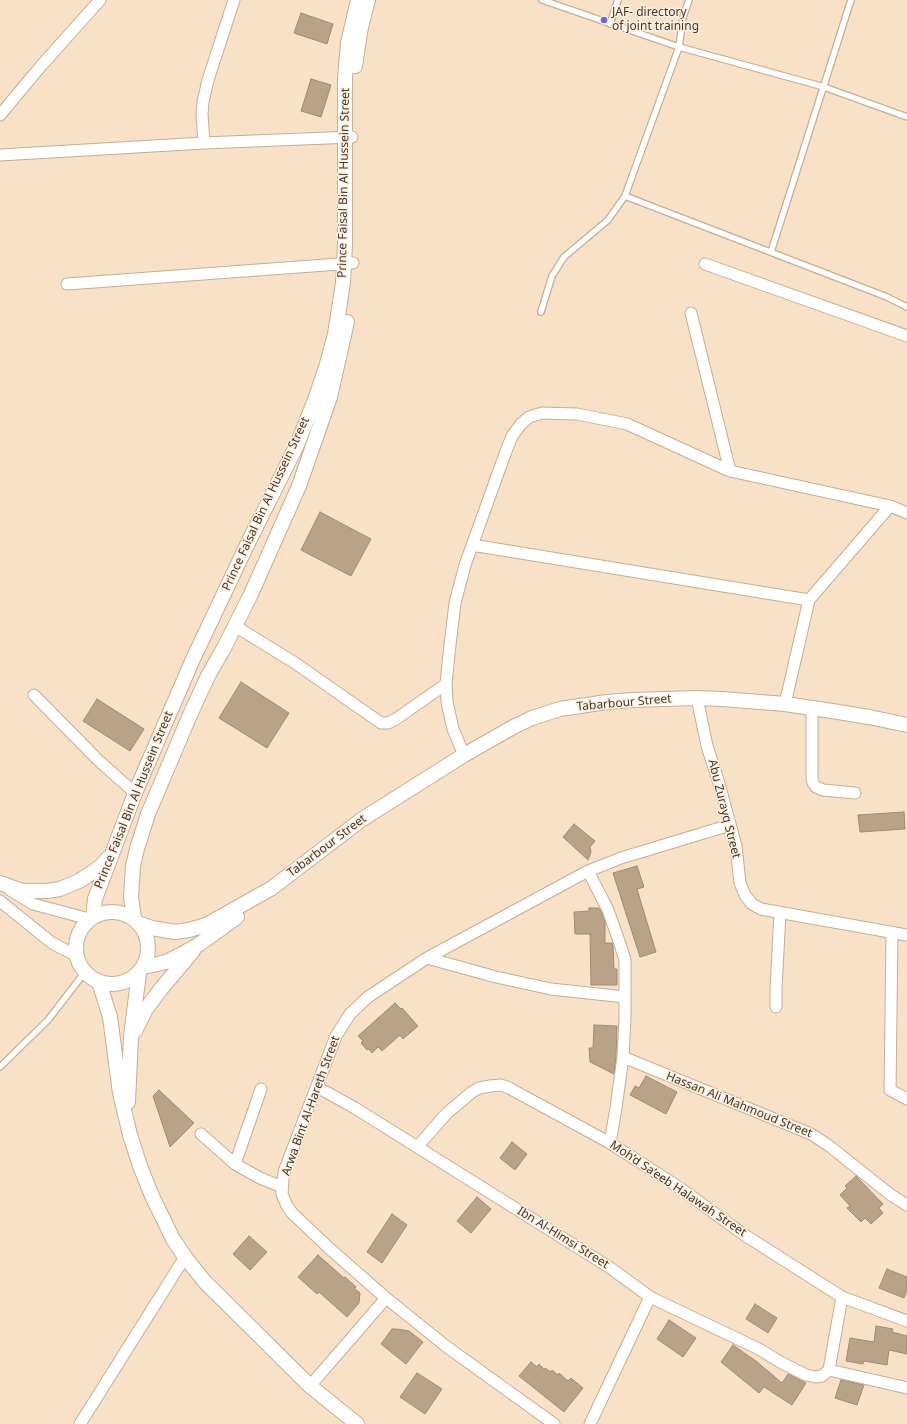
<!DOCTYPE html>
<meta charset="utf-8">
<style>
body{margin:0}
canvas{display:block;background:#f9e1c7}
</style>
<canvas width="907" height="1424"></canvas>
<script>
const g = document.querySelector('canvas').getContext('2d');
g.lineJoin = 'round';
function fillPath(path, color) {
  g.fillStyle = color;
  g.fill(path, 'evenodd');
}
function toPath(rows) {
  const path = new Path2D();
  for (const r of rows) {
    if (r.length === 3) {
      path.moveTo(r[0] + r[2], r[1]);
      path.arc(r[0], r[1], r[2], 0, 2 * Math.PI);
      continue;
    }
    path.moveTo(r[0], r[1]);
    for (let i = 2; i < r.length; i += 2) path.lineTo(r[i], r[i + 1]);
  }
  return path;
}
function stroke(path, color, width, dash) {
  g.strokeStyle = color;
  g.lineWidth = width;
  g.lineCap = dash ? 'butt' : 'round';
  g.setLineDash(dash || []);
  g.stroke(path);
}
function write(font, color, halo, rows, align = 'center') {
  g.font = font + ' "Noto Sans",sans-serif';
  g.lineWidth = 3;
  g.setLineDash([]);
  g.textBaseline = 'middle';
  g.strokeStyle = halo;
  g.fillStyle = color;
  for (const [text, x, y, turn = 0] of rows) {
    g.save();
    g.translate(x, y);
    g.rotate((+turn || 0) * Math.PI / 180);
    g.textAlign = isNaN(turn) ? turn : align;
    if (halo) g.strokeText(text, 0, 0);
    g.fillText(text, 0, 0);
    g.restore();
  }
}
const building = toPath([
 [301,13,333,24,327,44,294,33,301,13],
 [311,79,331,85,321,117,301,111,311,79],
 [320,512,371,539,351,576,301,550,320,512],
 [241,682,289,713,267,748,219,718,241,682],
 [97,699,144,729,130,751,83,721,97,699],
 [904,812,905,829,860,832,858,815,904,812],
 [574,824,595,841,590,847,591,852,588,860,563,837,574,824],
 [637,866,644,887,637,889,656,952,640,957,613,873,637,866],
 [589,908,599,908,602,913,605,923,605,943,612,943,613,946,614,969,617,969,617,985,591,985,590,934,575,934,574,912,589,911,589,908],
 [395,1003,401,1009,402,1008,418,1026,403,1039,400,1035,382,1051,378,1047,372,1053,369,1049,367,1050,361,1043,363,1041,358,1036,395,1003],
 [594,1025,617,1026,616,1056,614,1074,590,1062,589,1048,593,1048,594,1025],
 [646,1076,677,1092,666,1114,630,1095,635,1086,639,1088,646,1076],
 [159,1090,194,1123,170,1147,153,1096,159,1090],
 [512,1142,527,1154,515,1170,500,1158,512,1142],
 [856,1176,883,1204,879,1208,883,1213,871,1224,865,1218,861,1222,847,1208,850,1206,840,1195,847,1188,845,1186,856,1176],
 [477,1197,491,1209,471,1233,457,1221,477,1197],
 [392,1214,407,1225,382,1263,367,1252,392,1214],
 [249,1236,267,1252,250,1270,233,1254,249,1236],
 [318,1255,344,1278,345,1277,356,1287,354,1288,360,1293,359,1303,347,1317,319,1292,317,1294,298,1277,318,1255],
 [887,1269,907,1277,907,1290,904,1298,879,1288,887,1269],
 [755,1304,777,1318,768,1333,746,1319,755,1304],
 [669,1320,696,1338,683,1357,657,1339,669,1320],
 [876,1326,893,1329,892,1332,907,1336,907,1354,889,1350,887,1365,864,1361,863,1364,846,1361,850,1338,874,1342,876,1326],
 [392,1329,397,1329,409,1331,423,1342,406,1364,381,1344,392,1329],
 [733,1345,756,1361,782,1383,788,1374,806,1383,792,1405,764,1387,759,1393,721,1362,733,1345],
 [531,1362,537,1367,539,1364,544,1369,545,1368,551,1372,552,1370,558,1375,559,1373,568,1381,571,1378,583,1388,564,1412,519,1376,531,1362],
 [417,1373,442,1389,425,1414,400,1397,417,1373],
 [841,1380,864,1385,857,1405,835,1398,841,1380]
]);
const service = toPath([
 [542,0,679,47,824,87,907,117],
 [610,24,618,0],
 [625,196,887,297,907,307],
 [771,252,851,0],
 [541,312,552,276,564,257,608,220,625,196,679,47,683,17,689,0],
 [0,1067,48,1020,85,972]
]);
const minor = toPath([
 [0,115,41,66,100,0],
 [204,143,202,114,203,102,208,80,234,0],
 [0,155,204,143,352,137],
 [705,264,907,336],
 [67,284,353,263],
 [691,313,730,471],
 [472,545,809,600],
 [235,626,295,663,381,723,388,723,396,719,446,684],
 [34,695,99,761,135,793],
 [697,698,707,746,718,780,736,846,740,883,745,895,752,904,761,909,907,935],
 [785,704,809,600,890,506],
 [812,708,812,778,813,783,816,787,823,790,855,793],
 [464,755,453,729,447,702,446,684,449,654,455,603,465,565,505,454,512,436,521,424,529,417,542,413,577,414,627,424,730,471,890,506,907,513],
 [588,871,608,910,620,944,625,960,625,1017,623,1057,616,1108,610,1143],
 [10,890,33,904,89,919],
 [0,901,42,935,52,943,77,956],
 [892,933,890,1090,907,1099],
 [427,958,496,977,551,989,625,997],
 [776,1007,776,989,780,913],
 [623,1057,811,1134,828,1145,891,1195,907,1205],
 [317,1087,355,1108,609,1267,650,1297,759,1349,780,1362,806,1375,815,1377,822,1376,829,1370,842,1297],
 [201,1134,235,1164,260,1178,282,1187],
 [417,1147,447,1113,472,1092,479,1088,490,1086,501,1085,509,1088,610,1143,680,1188,743,1234,842,1297,907,1321],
 [235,1164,261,1089],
 [829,1370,907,1388],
 [310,1386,386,1298],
 [80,1424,185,1257],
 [554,1424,447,1347,386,1298,330,1249,292,1213,287,1206,282,1194,283,1179,285,1169,336,1036,350,1014,368,997,427,958,588,871,621,858,730,825],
 [590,1424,650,1297]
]);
const tertiary = toPath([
 [355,66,361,27,368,0],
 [0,883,23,891,47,891,60,889,79,881,90,874,101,866,109,857],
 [112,948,36],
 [93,917,95,899,135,793,193,659,247,545,297,445,316,397,327,364,335,334,343,283,345,244,345,78,348,43,358,0],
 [134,918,131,897,133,866,137,849,148,814,190,715,208,676,225,646,251,594,299,486,330,397,347,322],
 [140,924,152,928,175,932,189,930,206,925,272,888,361,820,464,755,515,726,532,718,560,709,607,702,632,700,697,698,722,699,785,704,832,711,869,717,907,725],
 [144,967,166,962,182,954,198,945,237,917],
 [99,982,110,1017,120,1093,130,1135,140,1166,152,1196,173,1239,185,1257,205,1282,310,1386,357,1424],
 [135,1031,146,1009,161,989,193,951],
 [128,1102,131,1036,139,973]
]);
const markers = [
 [604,20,4,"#6964dd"]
];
const poiNames = [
 ["JAF- directory",612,13],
 ["of joint training",612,27]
];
const streetNames = [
 ["Prince Faisal Bin Al Hussein Street",344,183,-89],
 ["Prince Faisal Bin Al Hussein Street",266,504,-65],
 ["Tabarbour Street",624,703,-5],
 ["Prince Faisal Bin Al Hussein Street",134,800,-68],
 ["Abu Zurayq Street",724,809,76],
 ["Tabarbour Street",327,846,-37],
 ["Hassan Ali Mahmoud Street",739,1105,22],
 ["Arwa Bint Al-Hareth Street",311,1106,-70],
 ["Moh’d Sa’eeb Halawah Street",678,1189,34],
 ["Ibn Al-Himsi Street",563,1238,32]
];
fillPath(building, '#b8a288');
stroke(building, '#a08b72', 1);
stroke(service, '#c4ae94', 8);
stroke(minor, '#c4ae94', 13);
stroke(tertiary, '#c4ae94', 16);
stroke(service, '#fff', 5.5);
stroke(minor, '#fff', 11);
stroke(tertiary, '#fff', 14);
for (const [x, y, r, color] of markers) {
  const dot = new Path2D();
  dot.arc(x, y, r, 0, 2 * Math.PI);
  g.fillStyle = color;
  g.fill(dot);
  stroke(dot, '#fff0e0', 1.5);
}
write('12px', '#40372c', '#fff0e0', poiNames, 'left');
write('12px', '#40372c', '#fff0e0', streetNames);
</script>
